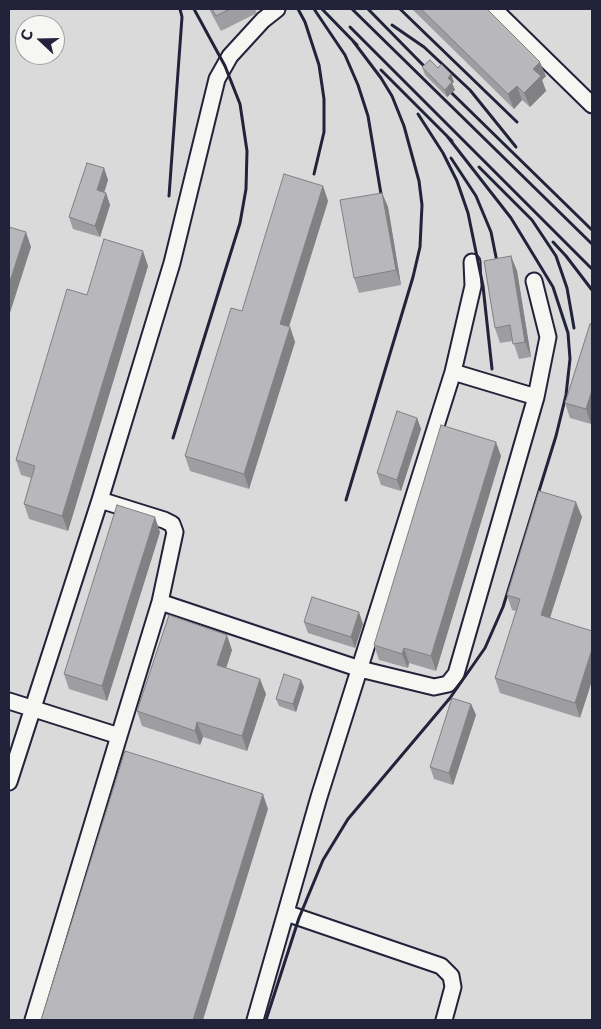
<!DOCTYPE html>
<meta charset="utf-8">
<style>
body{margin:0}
#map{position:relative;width:601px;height:1029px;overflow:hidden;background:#e9e9e7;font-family:"Playpen Sans",sans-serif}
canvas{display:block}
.frame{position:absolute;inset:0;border:10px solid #22223b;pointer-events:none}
.north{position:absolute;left:15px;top:15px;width:50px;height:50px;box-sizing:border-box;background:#f6f6f2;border:1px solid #a1a1a9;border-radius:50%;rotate:291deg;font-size:14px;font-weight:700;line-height:20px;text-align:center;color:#22223b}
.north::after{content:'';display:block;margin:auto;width:18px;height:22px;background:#22223b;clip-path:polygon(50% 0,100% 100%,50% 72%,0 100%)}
</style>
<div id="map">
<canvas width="601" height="1029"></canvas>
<div class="frame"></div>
<div class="north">С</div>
</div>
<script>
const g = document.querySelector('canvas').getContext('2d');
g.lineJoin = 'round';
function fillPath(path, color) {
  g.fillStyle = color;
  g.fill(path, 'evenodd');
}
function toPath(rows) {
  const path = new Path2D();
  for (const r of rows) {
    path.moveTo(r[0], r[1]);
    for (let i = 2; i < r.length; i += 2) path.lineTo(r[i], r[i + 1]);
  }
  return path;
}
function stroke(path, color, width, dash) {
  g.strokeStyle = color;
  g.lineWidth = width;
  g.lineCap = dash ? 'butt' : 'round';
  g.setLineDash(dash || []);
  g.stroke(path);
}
const built = toPath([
 [9,9,592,9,592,1020,9,1020],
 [25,25,55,25,55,55,25,55]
]);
const minor = toPath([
 [494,9,592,105],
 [453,372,536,397],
 [100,500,164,520,172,524,175,532,160,602,119,736],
 [160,602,360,669,434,687,448,684,456,674,536,397,548,337,534,281],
 [9,701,119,736,33,1020],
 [9,782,100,500,172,263,217,79,230,56,263,20,277,9],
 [286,913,441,966,451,976,453,987,444,1020],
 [255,1020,319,797,453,372,473,286,472,262]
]);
const rail = toPath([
 [298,9,305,22,319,65,324,99,324,132,314,174],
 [314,9,345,55,358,85,368,116,383,206],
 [322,9,357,45],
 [352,9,592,244],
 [368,9,422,64,592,230],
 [400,9,517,122],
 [392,25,424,47,470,90,516,147],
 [350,27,592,269],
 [381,70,452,141],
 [418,114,443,153,457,181,468,213,483,286,492,369],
 [451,158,476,196,491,232,499,272],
 [479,167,532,220,556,256,567,288,574,328],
 [169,196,182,17,180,9],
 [553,242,566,256,592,290],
 [173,438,240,223,246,189,247,151,240,104,225,66,194,9],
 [346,500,413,277,420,247,422,205,419,181,404,126,392,96,381,78,353,41],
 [266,1020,299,918,323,860,348,819,450,698,485,648,503,607,556,436,566,395,570,359,568,333,553,287,511,218,447,136]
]);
const wall = toPath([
 [209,9,255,9,257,13,221,31],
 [412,9,487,9,546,76,542,80,546,91,530,107,522,100,514,109,413,10],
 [422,67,438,68,454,82,452,83,455,90,447,97,425,75],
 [104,168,108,180,104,193,106,193,110,205,100,237,73,229,69,217],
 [323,186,328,201,289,327,290,327,295,342,249,489,190,471,185,456,242,311],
 [382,193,388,207,401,285,359,293,354,278],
 [511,256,517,271,531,357,519,359,513,341,500,343,495,328],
 [148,266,68,531,29,519,24,504,31,478,21,475,16,460,87,295],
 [590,324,591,424,570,418,565,403],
 [417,418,421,429,401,491,381,485,377,473],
 [501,456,436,671,409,663,408,668,379,660,374,645],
 [582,517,550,618,580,718,500,693,495,678,516,611,512,610,507,595],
 [160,532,107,701,69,689,64,674],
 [304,622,363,624,355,648,308,633],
 [232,650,226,668,266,694,247,751,203,737,200,745,142,726,137,711],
 [304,687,296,712,279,706,276,699],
 [471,704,476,715,453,785,434,779,430,767]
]);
const shadedWall = toPath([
 [540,62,546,76,542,80,546,91,530,107,524,93,533,69],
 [451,74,454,82,452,83,455,90,447,97,445,90,448,78],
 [517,86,522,100,514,109,508,94],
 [104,168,108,180,101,202,97,190],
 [323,186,328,201,285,339,280,324],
 [106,193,110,205,100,237,95,226],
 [382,193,388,207,401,285,396,270],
 [26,232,31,247,9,316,9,284],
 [143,251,148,266,68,531,62,516],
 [511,256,517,271,531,357,525,342],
 [290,327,295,342,249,489,244,474],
 [592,390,592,422,591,424,586,409],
 [417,418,421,429,401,491,397,480],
 [496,442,501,456,436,671,431,656],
 [576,502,582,517,546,630,541,615],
 [155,517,160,532,107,701,102,686],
 [359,612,363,624,355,648,351,637],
 [227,635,232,650,222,680,217,665],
 [404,648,409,663,408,668,402,654],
 [592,649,592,681,580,718,575,703],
 [260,679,266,694,247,751,242,736],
 [301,680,304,687,296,712,293,704],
 [471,704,476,715,453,785,449,773],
 [197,722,203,737,200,745,195,731],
 [263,794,268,809,203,1020,193,1020]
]);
const building = toPath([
 [212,9,230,9,216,16,212,9],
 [421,9,487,9,540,62,533,69,541,76,524,93,517,86,508,94,421,9],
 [430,60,438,68,441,64,451,74,448,78,452,82,445,90,422,67,430,60],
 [87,163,104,168,97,190,106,193,95,226,69,217,87,163],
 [284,174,323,186,280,324,290,327,244,474,185,456,231,308,242,311,284,174],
 [382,193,396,270,354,278,340,200,382,193],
 [9,227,26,232,9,284,9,227],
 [104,239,143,251,62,516,24,504,35,466,16,460,67,289,87,295,104,239],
 [511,256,525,342,513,344,510,325,495,328,484,261,511,256],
 [590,324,592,325,592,390,586,409,565,403,590,324],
 [397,411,417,418,397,480,377,473,397,411],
 [441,425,496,442,431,656,404,648,402,654,374,645,441,425],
 [539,491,576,502,541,615,592,631,592,649,575,703,495,678,520,599,507,595,539,491],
 [117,505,155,517,102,686,64,674,117,505],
 [312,597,359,612,351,637,304,622,312,597],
 [169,615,227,635,217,665,260,679,242,736,197,722,195,731,137,711,169,615],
 [284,674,301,680,293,704,276,699,284,674],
 [452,698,471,704,449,773,430,767,452,698],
 [125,751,263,794,193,1020,41,1020,125,751]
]);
fillPath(built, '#dadada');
stroke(minor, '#22223b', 19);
stroke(minor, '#f6f6f2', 15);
stroke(rail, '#22223b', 3);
fillPath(wall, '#9e9ea2');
fillPath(shadedWall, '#818184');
fillPath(building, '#b8b8bc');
stroke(building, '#818184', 1);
</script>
